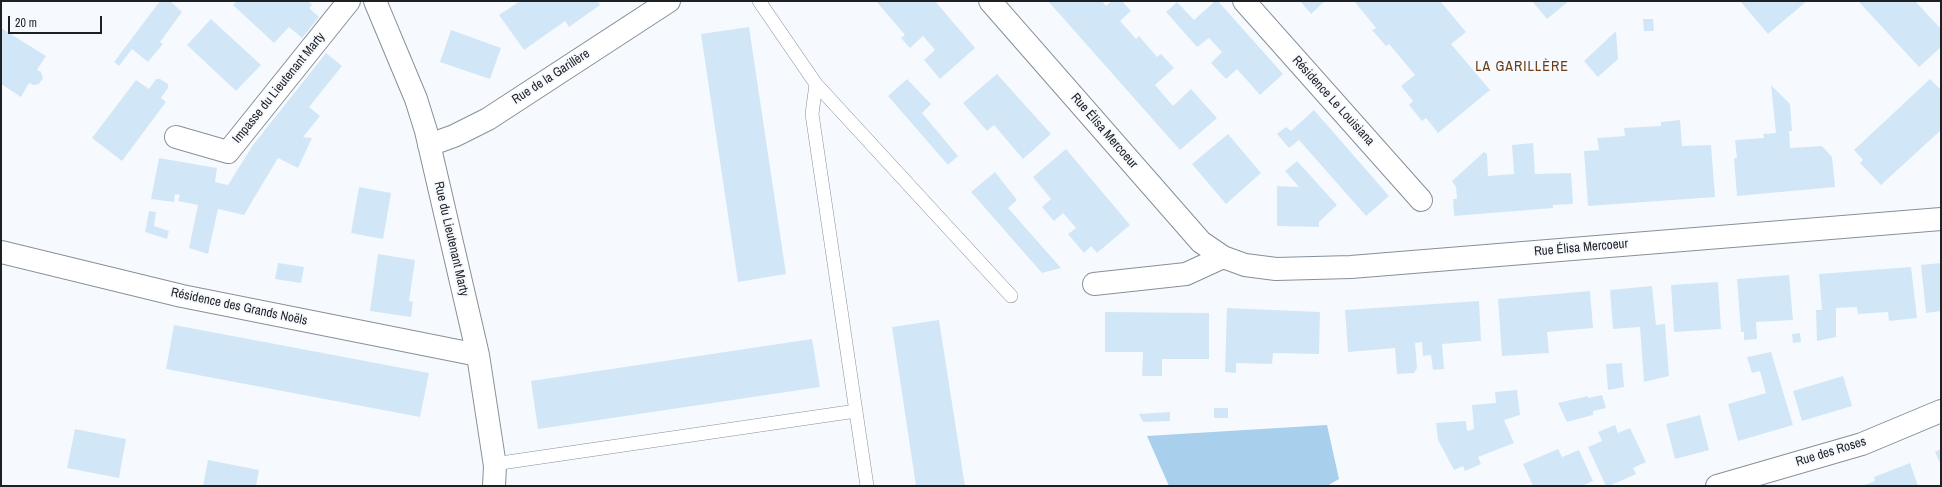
<!DOCTYPE html>
<meta charset="utf-8">
<style>
body{margin:0}
#map{position:relative;width:1942px;height:487px;overflow:hidden;background:#f6fafe;font-family:"Archivo Narrow",sans-serif}
canvas{display:block}
.frame{position:absolute;inset:0;border:2px solid #1d2124;pointer-events:none}
.scale{position:absolute;left:8px;top:16px;width:94px;height:18px;box-sizing:border-box;border:2px solid #1d2124;border-top:0;padding-left:5px;font-size:12px;line-height:14px;white-space:nowrap;color:#1d2124;-webkit-text-stroke:3px #f6fafe;paint-order:stroke}
</style>
<div id="map">
<canvas width="1942" height="487"></canvas>
<div class="frame"></div>
<div class="scale">20 m</div>
</div>
<script>
const g = document.querySelector('canvas').getContext('2d');
g.lineJoin = 'round';
function fillPath(path, color) {
  g.fillStyle = color;
  g.fill(path, 'evenodd');
}
function toPath(rows) {
  const path = new Path2D();
  for (const r of rows) {
    path.moveTo(r[0], r[1]);
    for (let i = 2; i < r.length; i += 2) path.lineTo(r[i], r[i + 1]);
  }
  return path;
}
function stroke(path, color, width, dash) {
  g.strokeStyle = color;
  g.lineWidth = width;
  g.lineCap = dash ? 'butt' : 'round';
  g.setLineDash(dash || []);
  g.stroke(path);
}
function write(font, color, halo, rows, align = 'center') {
  g.font = font + ' "Archivo Narrow",sans-serif';
  g.lineWidth = 4;
  g.setLineDash([]);
  g.textBaseline = 'middle';
  g.strokeStyle = halo;
  g.fillStyle = color;
  for (const [text, x, y, turn = 0] of rows) {
    g.save();
    g.translate(x, y);
    g.rotate((+turn || 0) * Math.PI / 180);
    g.textAlign = isNaN(turn) ? turn : align;
    if (halo) g.strokeText(text, 0, 0);
    g.fillText(text, 0, 0);
    g.restore();
  }
}
const green = toPath([
 [1327,425,1339,479,1327,486,1169,486,1147,436]
]);
const building = toPath([
 [160,1,170,1,182,12,160,42,163,44,148,62,132,49,119,66,114,62],
 [237,1,308,1,312,5,309,8,319,17,302,38,289,27,274,43,233,5],
 [520,1,598,1,600,5,569,27,565,21,524,50,499,15],
 [876,1,935,1,975,48,940,79,924,60,935,50,923,36,910,48,901,38,905,35],
 [1048,1,1102,1,1106,6,1112,1,1122,1,1131,11,1120,21,1136,39,1139,36,1157,57,1161,54,1174,68,1155,85,1173,106,1191,89,1217,118,1180,150],
 [1215,1,1218,1,1283,74,1260,95,1237,69,1226,79,1211,63,1222,52,1209,38,1197,47,1166,12,1177,2,1194,20],
 [1300,1,1325,1,1311,14],
 [1354,1,1440,1,1466,32,1451,44,1490,90,1438,133,1426,118,1422,121,1409,105,1413,101,1401,86,1415,75,1389,44,1386,46,1372,30,1376,28],
 [1532,1,1569,1,1547,19],
 [1740,1,1807,1,1768,34],
 [1860,1,1915,1,1941,29,1941,47,1919,67,1859,2],
 [211,19,261,65,236,91,187,45],
 [1643,19,1653,19,1654,31,1644,31],
 [749,27,786,274,738,282,701,34],
 [1,28,46,56,37,70,41,72,43,78,39,84,33,85,29,83,21,97,1,84],
 [451,30,501,48,490,79,440,62],
 [1616,31,1618,59,1598,77,1584,61],
 [326,53,342,66,309,107,320,116,303,137,312,138,298,168,278,158,244,215,218,209,208,254,189,248,198,205,178,201,180,195,175,194,174,202,151,199,159,158,217,168,215,182,228,185,253,145],
 [997,74,1051,134,1023,159,994,125,987,131,963,103],
 [156,79,160,79,168,84,168,88,161,98,166,102,122,161,92,138,136,80,149,89],
 [907,79,931,104,922,113,958,156,948,165,888,96],
 [1930,79,1941,90,1941,130,1881,185,1860,163,1863,160,1854,150],
 [1771,85,1790,104,1792,131,1789,131,1790,148,1822,146,1832,157,1835,187,1737,196,1734,158,1737,158,1735,140,1764,138,1763,134,1776,133],
 [1314,110,1389,196,1366,216,1299,140,1289,148,1277,134,1286,127,1291,131],
 [1680,120,1682,146,1711,145,1715,197,1588,206,1584,151,1599,150,1597,138,1625,136,1624,128,1661,126,1661,122],
 [1228,134,1261,173,1226,204,1192,164],
 [1533,143,1535,174,1571,173,1573,204,1553,205,1553,208,1454,216,1453,199,1457,199,1456,187,1452,181,1484,152,1487,154,1488,176,1514,174,1512,145],
 [1066,149,1130,225,1097,253,1091,246,1084,253,1068,234,1076,228,1063,213,1054,221,1042,207,1051,199,1033,177],
 [1297,161,1337,205,1319,222,1319,227,1277,226,1277,186,1299,187,1285,171],
 [995,172,1017,200,1008,208,1061,268,1042,273,971,192],
 [359,187,391,193,383,239,351,233],
 [149,211,156,212,154,226,169,231,167,239,145,232],
 [378,254,415,260,409,301,413,302,411,317,370,311],
 [278,263,304,267,301,283,275,279],
 [1941,263,1941,311,1926,313,1921,265],
 [1911,267,1917,318,1889,321,1888,312,1858,314,1857,307,1836,308,1836,337,1817,341,1816,310,1822,310,1819,274],
 [1789,275,1793,320,1756,322,1757,339,1744,340,1744,332,1741,332,1737,279],
 [1718,282,1721,329,1674,332,1671,285],
 [1652,286,1656,325,1665,324,1669,376,1644,382,1640,327,1613,329,1610,290],
 [1590,291,1593,328,1547,332,1549,353,1502,356,1498,299],
 [1479,301,1481,341,1442,344,1444,369,1433,370,1431,355,1423,356,1422,342,1415,343,1417,368,1414,373,1397,374,1395,348,1348,352,1345,310],
 [1227,308,1320,312,1319,354,1273,353,1272,364,1236,363,1236,373,1225,372],
 [1105,312,1209,313,1209,359,1162,359,1162,376,1142,376,1143,352,1105,352],
 [939,320,965,486,916,486,892,327],
 [174,325,429,373,420,417,166,369],
 [1800,333,1801,342,1793,343,1792,334],
 [812,339,820,387,538,429,531,381],
 [1771,352,1793,425,1738,441,1728,404,1766,393,1760,371,1752,373,1747,357],
 [1622,363,1624,387,1608,390,1606,364],
 [1843,376,1852,406,1802,421,1793,391],
 [1517,390,1520,415,1504,420,1514,443,1478,457,1481,464,1465,471,1463,466,1454,470,1438,440,1436,423,1466,421,1467,431,1474,429,1472,405,1496,403,1495,392],
 [1602,395,1606,408,1593,411,1593,415,1567,422,1558,403,1588,396,1588,398],
 [1214,408,1228,408,1228,418,1214,418],
 [1170,412,1170,421,1143,422,1139,414],
 [1700,415,1709,450,1675,459,1666,424],
 [1615,425,1618,433,1630,428,1646,462,1633,468,1636,474,1609,486,1606,486,1588,447,1602,441,1598,432],
 [75,429,126,439,119,478,67,468],
 [1558,449,1562,457,1579,450,1593,481,1582,486,1533,486,1523,464],
 [1941,449,1941,465,1935,452],
 [208,460,259,470,256,486,203,486],
 [1910,463,1918,486,1862,486,1875,481,1874,477]
]);
const lane = toPath([
 [759,1,816,84,1011,296],
 [816,84,812,114,867,486],
 [494,464,856,411]
]);
const street = toPath([
 [375,1,416,99,426,131,478,355,495,466,494,486],
 [990,1,1201,242,1223,257,1245,265,1276,269,1351,267,1941,219],
 [1244,1,1421,200],
 [176,137,228,152,349,1],
 [429,145,454,136,488,119,669,1],
 [1,252,182,296,478,355],
 [1094,284,1186,274,1223,257],
 [1717,486,1862,444,1941,411]
]);
const streetNames = [
 ["Rue de la Garillère",551,77,-33],
 ["Impasse du Lieutenant Marty",279,88,-51],
 ["Résidence Le Louisiana",1333,101,48],
 ["Rue Élisa Mercoeur",1104,131,49],
 ["Rue du Lieutenant Marty",451,239,77],
 ["Rue Élisa Mercoeur",1581,248,-5],
 ["Résidence des Grands Noëls",239,307,12],
 ["Rue des Roses",1831,452,-17]
];
const neighbourhoodNames = [
 ["LA GARILLÈRE",1522,67]
];
fillPath(green, '#a8cfeb');
fillPath(building, '#d1e7f7');
stroke(lane, '#869098', 14);
stroke(street, '#869098', 24);
stroke(lane, '#fff', 13);
stroke(street, '#fff', 22);
write('13px', '#1d2124', '#f6fafe', streetNames);
g.letterSpacing = '1px';
write('14px', '#6b4018', '#f6fafe', neighbourhoodNames);
g.letterSpacing = '0px';
</script>
